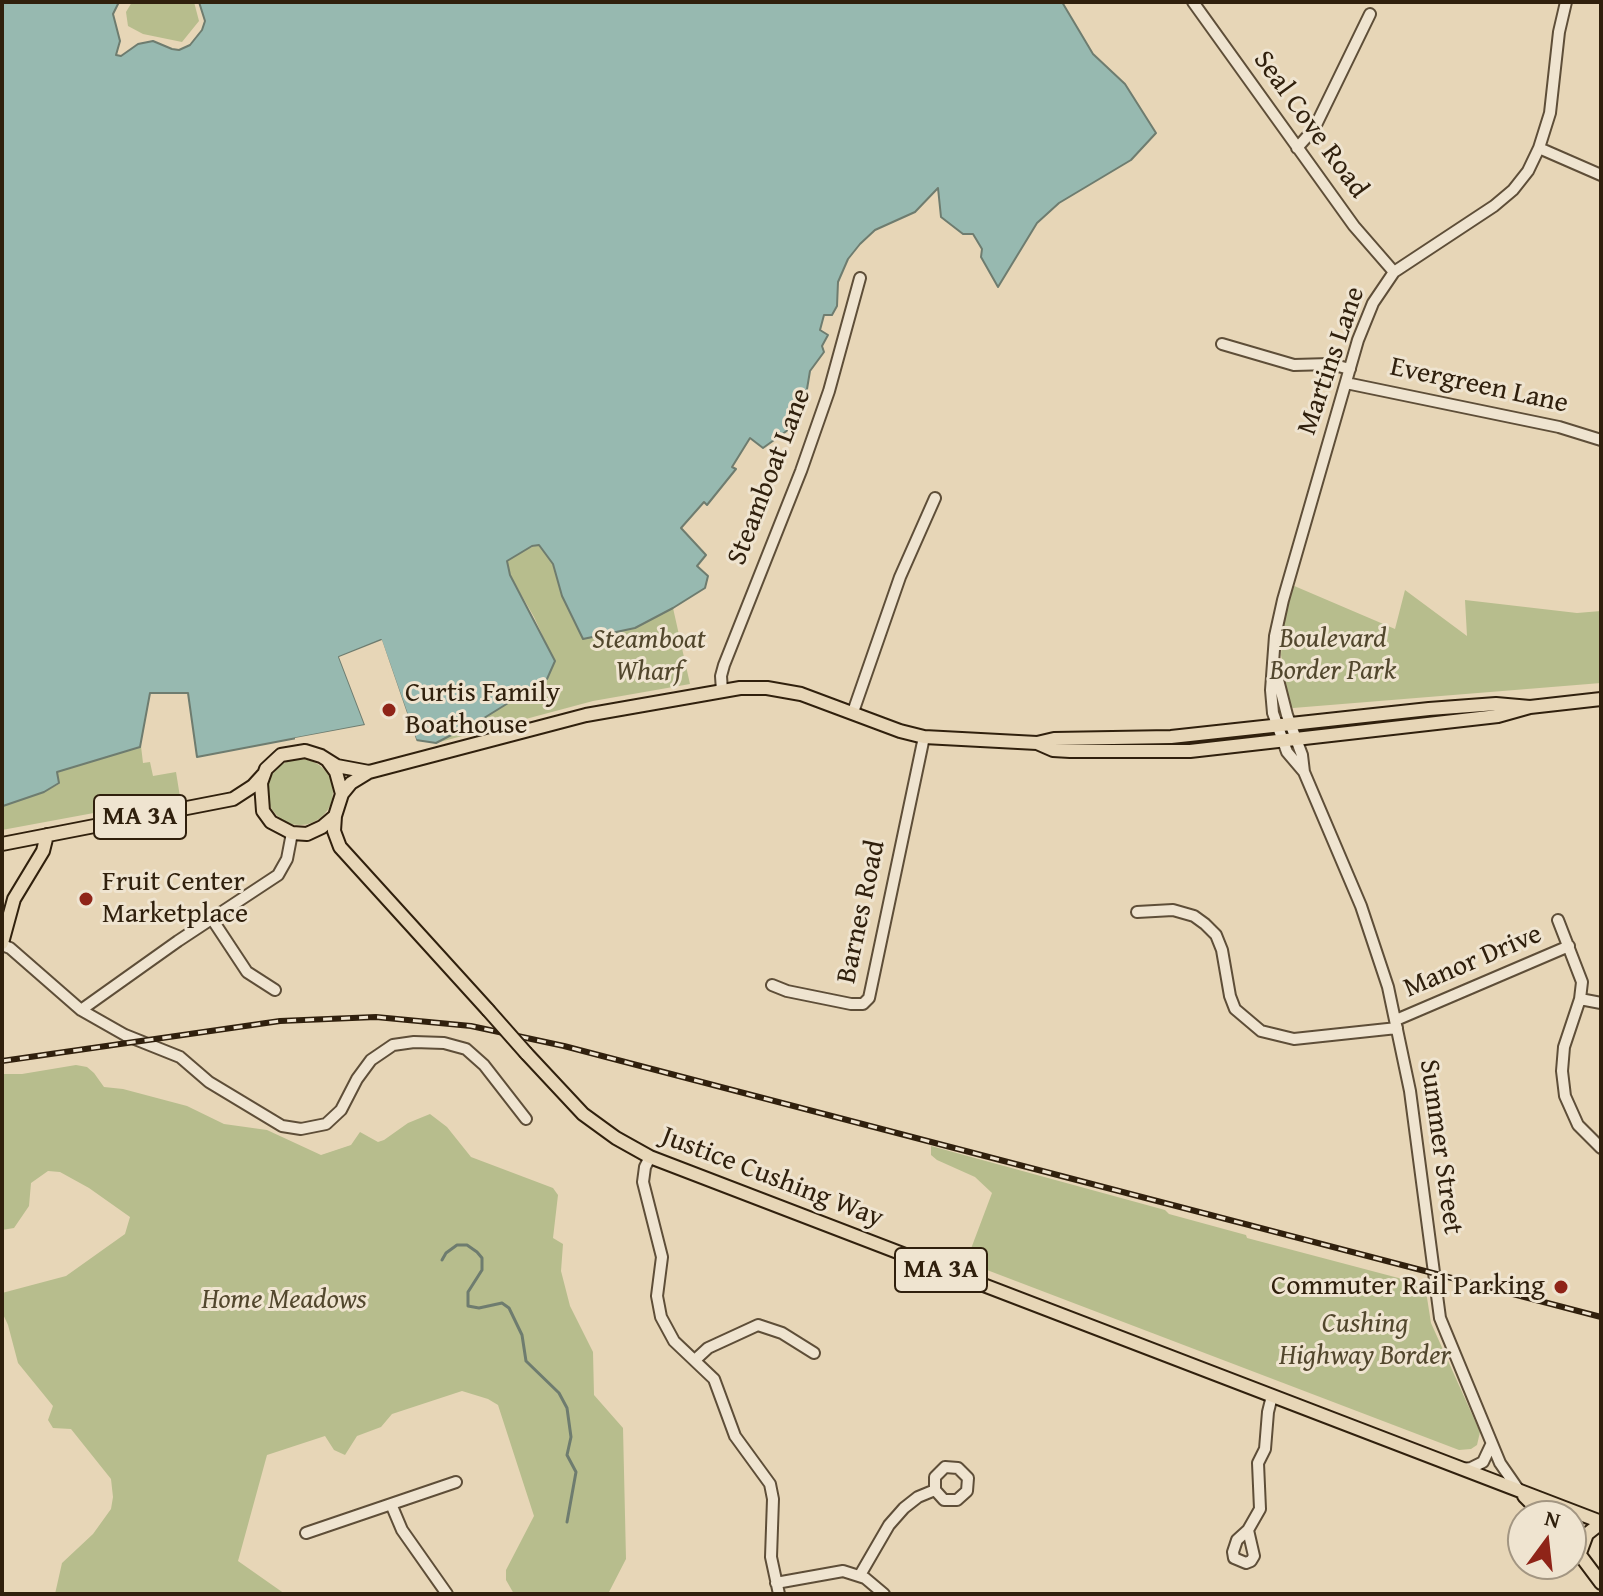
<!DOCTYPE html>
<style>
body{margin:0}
#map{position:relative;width:1603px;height:1596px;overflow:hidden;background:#e7d6b7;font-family:"Gentium Book Plus",serif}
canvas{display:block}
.frame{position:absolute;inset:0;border:4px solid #30200d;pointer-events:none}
.north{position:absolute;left:1507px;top:1500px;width:80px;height:80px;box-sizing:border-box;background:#efe4d0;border:2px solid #a39682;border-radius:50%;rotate:15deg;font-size:22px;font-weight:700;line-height:32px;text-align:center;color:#30200d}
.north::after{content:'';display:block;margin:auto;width:28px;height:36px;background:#8f2418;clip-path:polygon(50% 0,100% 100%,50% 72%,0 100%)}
</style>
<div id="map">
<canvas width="1603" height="1596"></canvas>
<div class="frame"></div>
<div class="north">N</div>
</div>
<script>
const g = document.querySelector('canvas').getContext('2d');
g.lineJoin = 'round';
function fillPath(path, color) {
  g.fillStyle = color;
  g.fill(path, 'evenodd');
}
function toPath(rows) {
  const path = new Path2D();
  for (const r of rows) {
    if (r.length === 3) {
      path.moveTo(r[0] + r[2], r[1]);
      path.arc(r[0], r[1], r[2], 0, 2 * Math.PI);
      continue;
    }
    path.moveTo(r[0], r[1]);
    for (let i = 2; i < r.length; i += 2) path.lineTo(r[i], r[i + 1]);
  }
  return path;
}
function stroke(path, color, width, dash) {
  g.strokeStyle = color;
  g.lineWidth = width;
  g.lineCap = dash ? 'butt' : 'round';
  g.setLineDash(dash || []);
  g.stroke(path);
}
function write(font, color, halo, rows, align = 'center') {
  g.font = font + ' "Gentium Book Plus",serif';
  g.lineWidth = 6;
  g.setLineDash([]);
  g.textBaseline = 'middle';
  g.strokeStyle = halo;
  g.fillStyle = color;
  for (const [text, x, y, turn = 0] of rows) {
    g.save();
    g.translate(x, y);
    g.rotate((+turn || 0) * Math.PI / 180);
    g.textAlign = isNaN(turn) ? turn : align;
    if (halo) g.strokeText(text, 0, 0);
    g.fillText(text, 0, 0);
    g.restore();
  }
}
const green = toPath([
 [132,2,194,2,199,21,182,42,143,34,128,26,126,12],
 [539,545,553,564,562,596,583,639,635,628,673,608,690,684,593,701,436,743,484,718,547,679,555,662,534,617,510,575,507,561,522,550],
 [1292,585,1395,629,1405,590,1467,636,1465,600,1577,613,1601,611,1601,683,1293,708,1290,706,1281,655,1283,623],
 [141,746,143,763,150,762,153,776,176,772,180,797,2,830,2,802,3,805,44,792,59,784,56,772],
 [300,792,33],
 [76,1065,87,1067,94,1073,104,1087,123,1089,187,1106,224,1124,267,1130,321,1155,351,1145,360,1132,378,1142,384,1140,408,1123,430,1114,447,1127,471,1157,553,1188,558,1195,553,1238,563,1244,561,1271,570,1306,593,1352,594,1395,623,1428,626,1559,608,1594,514,1594,506,1580,506,1570,534,1516,498,1405,488,1399,462,1391,392,1414,381,1427,357,1436,345,1455,334,1450,325,1436,267,1455,238,1561,285,1594,55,1594,62,1563,93,1534,111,1509,113,1497,111,1479,71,1429,53,1428,48,1420,53,1406,18,1363,8,1325,2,1312,2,1293,66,1276,125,1234,130,1217,89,1188,60,1172,48,1171,31,1183,29,1206,14,1228,2,1230,4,1199,2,1197,2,1074,22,1074],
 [931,1146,1165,1210,1169,1214,1246,1235,1247,1238,1425,1285,1431,1323,1480,1432,1477,1445,1471,1449,1459,1450,966,1262,992,1193,975,1177,937,1160,931,1155]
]);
const water = toPath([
 [2,2,119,2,113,14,120,41,116,55,121,56,138,44,153,41,172,49,179,50,190,45,202,30,205,21,199,2,1062,2,1093,54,1125,84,1156,133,1131,160,1059,203,1037,223,998,287,981,257,982,249,973,234,963,234,941,217,938,188,915,212,875,230,860,244,848,259,838,282,837,306,832,315,824,315,820,330,828,335,822,346,824,352,810,371,807,389,793,408,797,416,788,430,763,448,750,438,732,467,736,469,707,505,704,502,681,528,706,555,697,566,708,576,705,588,673,608,635,628,583,639,562,596,553,564,539,545,532,546,507,561,510,575,555,661,547,679,484,718,436,743,416,740,381,640,339,657,365,725,197,757,188,693,150,693,140,747,57,772,59,783,44,792,3,806,2,2]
]);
const pier = toPath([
 [382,640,418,745,413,742,379,645,344,659,368,727,295,741,295,738,365,725,339,657]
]);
const stream = toPath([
 [442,1260,446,1253,457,1245,467,1245,477,1252,482,1258,482,1270,468,1292,468,1306,479,1308,502,1303,509,1308,522,1335,526,1361,559,1393,567,1408,571,1437,567,1455,576,1472,567,1522]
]);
const minor = toPath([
 [1193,2,1354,226,1394,272],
 [1297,148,1314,129,1370,14],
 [1539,148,1601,175],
 [1222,344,1294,365,1330,364,1350,369],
 [1346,383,1559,427,1601,440],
 [1275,668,1287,715,1302,755,1304,772,1361,906,1388,987,1410,1091,1440,1318,1500,1463,1518,1489],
 [722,691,721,676,724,665,801,471,829,391,860,278],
 [853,712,900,577,935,498],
 [1304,772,1287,752,1273,713,1271,690,1275,636,1283,600,1358,340,1373,303,1394,272,1494,206,1513,190,1528,171,1539,148,1550,113,1559,32,1566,2],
 [1137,912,1173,910,1194,916,1205,924,1216,935,1222,950,1230,996,1235,1009,1261,1031,1294,1039,1397,1028],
 [212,919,247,972,275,990],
 [1558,920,1582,982,1580,999,1564,1047,1562,1071,1565,1096,1578,1125,1601,1148],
 [2,945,10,948,81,1010,125,1035,180,1057,209,1082,282,1126,301,1129,326,1124,341,1110,357,1079,371,1060,393,1045,414,1042,444,1043,466,1049,484,1065,526,1119],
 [772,985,787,991,851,1004,863,1004,869,998,924,737],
 [1580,999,1601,1003],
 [81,1010,178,941,278,875,287,859,292,833],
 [1396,1020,1569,946],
 [650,1157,645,1167,643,1182,662,1257,657,1296,661,1317,674,1341,714,1379,735,1436,770,1484,773,1499,771,1557,779,1594],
 [695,1360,708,1348,758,1325,782,1333,814,1353],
 [1462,1469,1471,1468,1483,1462,1491,1445],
 [391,1504,402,1530,447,1594],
 [1248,1530,1237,1540,1233,1552,1234,1558,1246,1563,1251,1561,1254,1556,1248,1530,1260,1509,1258,1463,1265,1449,1268,1412,1272,1396],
 [306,1533,456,1482],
 [860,1575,889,1525,904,1508,918,1497,935,1490,944,1500,957,1500,967,1491,968,1478,958,1468,945,1467,935,1477,935,1490],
 [776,1583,843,1571,865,1578,884,1594]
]);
const major = toPath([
 [1037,743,1053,750,1070,751,1190,751,1498,716,1530,707,1601,699],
 [328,761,336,772,342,794,335,816,322,827,307,834,292,833,271,822,263,811,261,783,266,769,281,755,305,751,321,756,337,766,369,772],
 [342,794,351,783,369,772,586,715,740,688,767,688,801,694,900,731,924,737,1037,743,1054,739,1171,737,1429,709,1496,704,1530,707],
 [335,816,334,831,340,847,488,1010],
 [2,844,233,799,253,786,263,775],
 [2,943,14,899,43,851,47,835],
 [526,1053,583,1114,616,1138,650,1157,1601,1522],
 [1524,1496,1544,1516],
 [1571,1543,1601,1583],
 [1580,1553,1587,1534,1601,1523]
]);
const rail = toPath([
 [2,1061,280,1021,376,1017,471,1026,564,1046,1601,1317]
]);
const majorBridge = toPath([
 [488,1010,526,1053]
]);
const markers = [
 [389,710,8,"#8f2418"],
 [86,899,8,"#8f2418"],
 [1561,1287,8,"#8f2418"]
];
const shields = [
 [140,817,92],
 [941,1270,92]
];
const shieldNames = [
 ["MA 3A",140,817],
 ["MA 3A",941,1270]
];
const streetNames = [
 ["Seal Cove Road",1310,125,54],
 ["Martins Lane",1332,361,-71],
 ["Evergreen Lane",1479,386,12],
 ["Steamboat Lane",770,477,-69],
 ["Barnes Road",862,912,-78],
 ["Manor Drive",1473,962,-23],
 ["Summer Street",1440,1147,82],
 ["Justice Cushing Way",772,1178,21]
];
const parkNames = [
 ["Boulevard",1333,640],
 ["Border Park",1333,672],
 ["Steamboat",649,641],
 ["Wharf",649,673],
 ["Home Meadows",284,1301],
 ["Cushing",1365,1325],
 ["Highway Border",1365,1357]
];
const poiNames = [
 ["Curtis Family",405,694],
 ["Boathouse",405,726],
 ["Fruit Center",102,883],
 ["Marketplace",102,915],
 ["Commuter Rail Parking",1545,1287,"right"]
];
fillPath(green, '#b7bd8d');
fillPath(water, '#97b9b0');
stroke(water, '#6e7c6f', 2);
fillPath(pier, '#e7d6b7');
stroke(stream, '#6e7c6f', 3);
stroke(minor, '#5e4e38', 14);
stroke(major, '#30200d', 16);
stroke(minor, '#efe4d0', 10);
stroke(major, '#e7d6b7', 12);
stroke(rail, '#30200d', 6);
stroke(rail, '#efe4d0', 3, [9]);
stroke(majorBridge, '#30200d', 16, []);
stroke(majorBridge, '#e7d6b7', 12);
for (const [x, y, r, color] of markers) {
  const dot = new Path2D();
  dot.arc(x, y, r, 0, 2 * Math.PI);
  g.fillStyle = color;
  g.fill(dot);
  stroke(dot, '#efe4d0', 3);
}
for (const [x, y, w] of shields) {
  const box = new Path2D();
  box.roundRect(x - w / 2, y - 22, w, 44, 6);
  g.fillStyle = '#efe4d0';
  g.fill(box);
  stroke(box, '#30200d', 2);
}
write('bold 26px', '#30200d', null, shieldNames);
write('28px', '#30200d', '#efe4d0', streetNames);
write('italic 28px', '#52472d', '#efe4d0', parkNames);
write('28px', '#30200d', '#efe4d0', poiNames, 'left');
</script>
